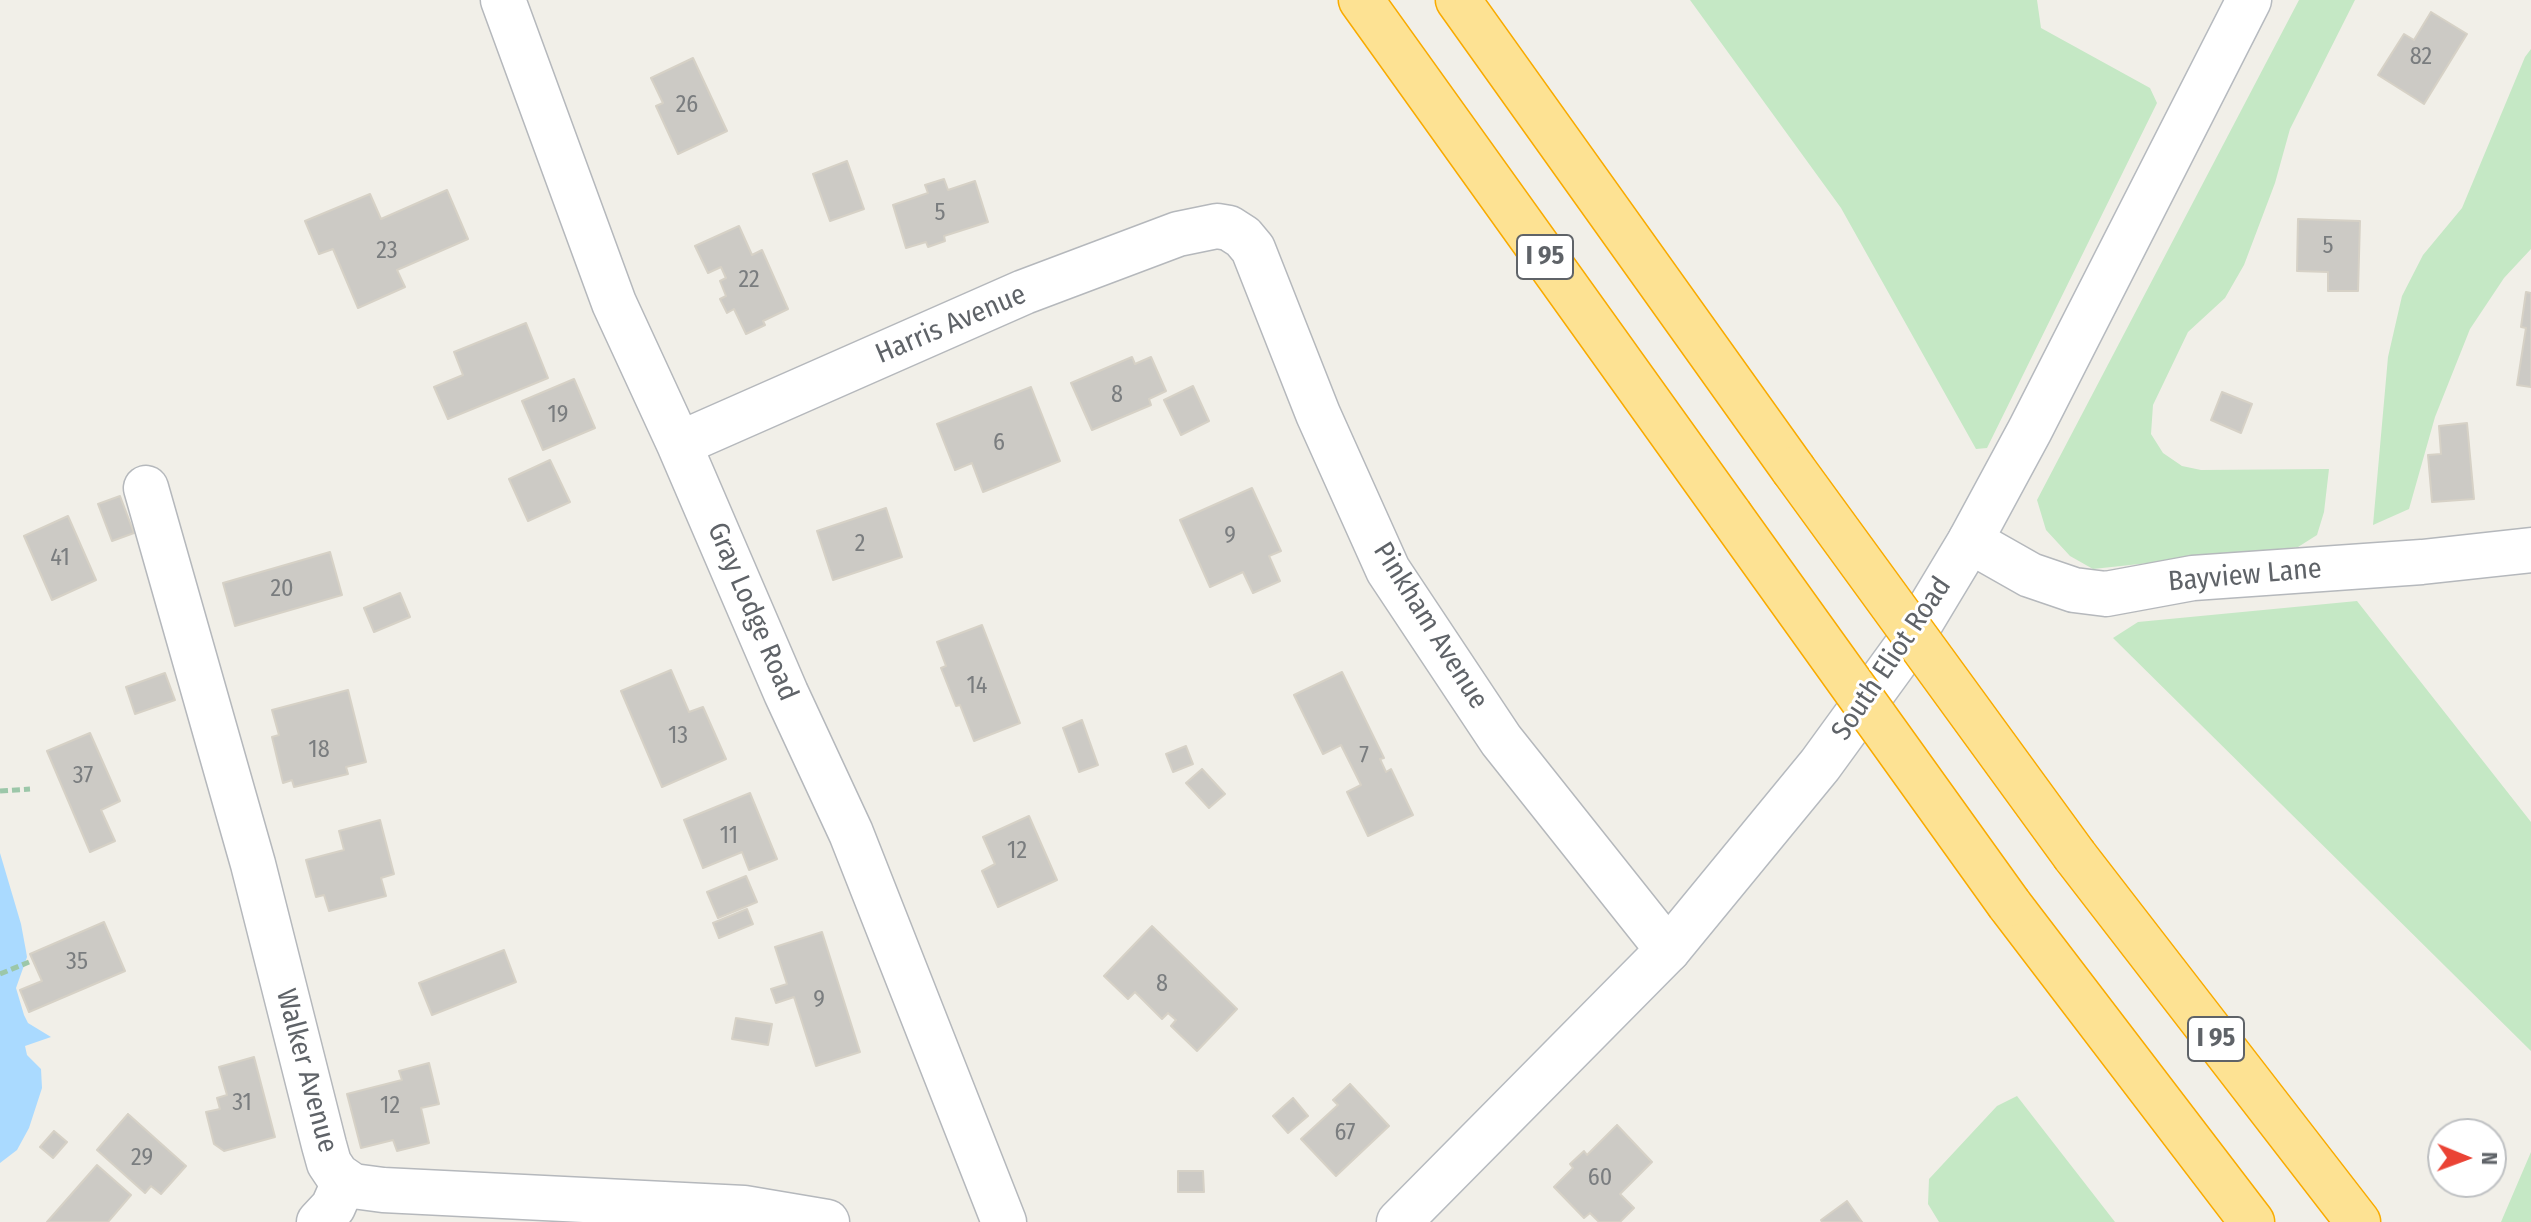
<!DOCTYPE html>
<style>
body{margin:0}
#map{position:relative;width:2531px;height:1222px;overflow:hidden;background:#f1efe8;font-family:"Fira Sans Condensed",sans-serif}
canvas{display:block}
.north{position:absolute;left:2427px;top:1118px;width:80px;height:80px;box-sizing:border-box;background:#fff;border:2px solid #bfc1c3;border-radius:50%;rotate:91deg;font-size:22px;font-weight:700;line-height:32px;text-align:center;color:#5f6368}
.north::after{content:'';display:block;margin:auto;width:28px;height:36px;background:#ea4335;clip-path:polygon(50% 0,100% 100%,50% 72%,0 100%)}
</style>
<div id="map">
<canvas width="2531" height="1222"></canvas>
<div class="north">N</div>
</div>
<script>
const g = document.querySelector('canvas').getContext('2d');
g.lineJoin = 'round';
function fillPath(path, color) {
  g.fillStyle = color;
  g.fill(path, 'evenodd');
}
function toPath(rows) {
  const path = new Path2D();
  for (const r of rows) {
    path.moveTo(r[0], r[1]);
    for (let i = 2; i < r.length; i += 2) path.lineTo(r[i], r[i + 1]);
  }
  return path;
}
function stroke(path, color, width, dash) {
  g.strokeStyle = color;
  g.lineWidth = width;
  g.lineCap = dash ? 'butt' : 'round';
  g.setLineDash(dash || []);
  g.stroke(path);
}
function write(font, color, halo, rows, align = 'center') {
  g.font = font + ' "Fira Sans Condensed",sans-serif';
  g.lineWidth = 6;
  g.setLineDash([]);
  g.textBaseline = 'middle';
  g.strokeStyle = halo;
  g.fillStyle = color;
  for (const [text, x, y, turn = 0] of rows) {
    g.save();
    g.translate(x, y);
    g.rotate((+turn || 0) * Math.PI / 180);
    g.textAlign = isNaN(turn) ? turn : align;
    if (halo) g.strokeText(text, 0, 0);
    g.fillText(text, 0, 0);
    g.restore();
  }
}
const green = toPath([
 [1690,0,2037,0,2041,28,2150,88,2157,103,1987,448,1976,449,1841,208],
 [2299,0,2355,0,2290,129,2275,183,2244,265,2225,298,2188,332,2153,405,2151,434,2163,453,2182,466,2201,470,2329,469,2324,512,2317,535,2298,547,2093,569,2070,556,2046,530,2037,500],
 [2531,49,2531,249,2504,278,2470,329,2435,417,2409,509,2373,525,2388,357,2402,296,2423,255,2462,208,2525,57],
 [2357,601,2531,822,2531,1051,2113,638,2138,622],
 [2017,1096,2115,1222,1939,1222,1928,1204,1929,1179,1997,1106],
 [2531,1152,2531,1222,2501,1222]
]);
const water = toPath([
 [0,853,21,924,26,951,27,957,16,988,24,1015,28,1023,51,1037,25,1046,27,1055,41,1069,42,1088,29,1128,17,1150,0,1163]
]);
const building = toPath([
 [2431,12,2467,34,2424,104,2378,75,2404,34,2414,40,2431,12],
 [693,58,727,131,678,154,656,106,663,103,651,78,693,58],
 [847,161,864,209,830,221,813,174,847,161],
 [944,179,948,190,975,181,988,222,944,236,945,241,928,247,926,242,906,248,893,205,928,193,925,185,944,179],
 [447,190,468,239,397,270,405,287,358,308,333,249,319,254,305,221,370,194,381,219,447,190],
 [2298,219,2360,221,2358,291,2328,291,2328,272,2297,271,2298,219],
 [739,226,752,255,762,250,788,309,763,321,765,325,746,334,734,309,727,313,720,299,726,296,720,281,726,278,721,267,708,273,695,246,739,226],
 [2526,292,2531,293,2531,387,2517,385,2526,328,2521,327,2526,292],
 [526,323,548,378,448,419,434,387,463,375,454,352,526,323],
 [1132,357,1135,364,1151,357,1166,391,1149,399,1151,405,1092,430,1071,383,1132,357],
 [574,379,595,428,543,450,522,401,574,379],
 [1193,386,1209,421,1181,435,1164,400,1193,386],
 [1031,387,1060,461,983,492,972,463,955,470,937,424,1031,387],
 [2222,392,2252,404,2241,433,2211,420,2222,392],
 [2467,423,2474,499,2432,502,2428,455,2441,454,2439,426,2467,423],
 [550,460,570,502,528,521,509,479,550,460],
 [1252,488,1281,551,1269,556,1280,581,1253,593,1243,572,1210,587,1180,520,1252,488],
 [120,496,134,533,112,541,98,504,120,496],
 [886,508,902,557,833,580,817,531,886,508],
 [68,516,96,580,52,600,24,536,68,516],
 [330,552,342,595,235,626,223,583,330,552],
 [400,593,410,617,374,632,364,608,400,593],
 [982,625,1020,723,974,741,960,705,956,706,941,668,946,666,937,642,982,625],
 [671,670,689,712,703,707,726,759,662,787,621,691,671,670],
 [1342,672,1384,758,1380,759,1386,772,1391,769,1413,815,1368,836,1347,792,1361,785,1341,745,1323,754,1294,695,1342,672],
 [165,673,175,700,135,714,126,687,165,673],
 [348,690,366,762,346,767,348,774,294,787,292,780,283,783,272,737,279,735,272,710,348,690],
 [1082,720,1098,765,1079,772,1063,728,1082,720],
 [90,733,120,801,101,810,115,841,90,852,47,751,90,733],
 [1186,746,1193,764,1173,772,1166,754,1186,746],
 [1202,769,1225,794,1209,808,1186,783,1202,769],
 [750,793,777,859,749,870,742,852,703,868,684,820,750,793],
 [1029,816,1057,880,998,907,982,871,995,864,983,837,1029,816],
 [380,820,394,874,381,878,386,896,329,911,324,895,316,897,306,860,344,850,339,831,380,820],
 [746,876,757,902,718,918,707,892,746,876],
 [747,909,753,924,719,938,713,923,747,909],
 [104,922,125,971,29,1012,20,990,42,981,30,954,104,922],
 [1152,926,1237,1009,1197,1051,1171,1026,1176,1020,1168,1013,1162,1019,1135,992,1128,999,1104,976,1152,926],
 [822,932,860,1052,816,1066,794,997,776,1003,771,989,787,984,775,947,822,932],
 [504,950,516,982,432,1015,419,983,504,950],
 [736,1018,772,1024,768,1045,732,1039,736,1018],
 [254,1057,275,1137,224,1151,214,1144,206,1112,220,1109,217,1098,227,1095,219,1067,254,1057],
 [429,1063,439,1104,421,1108,429,1143,397,1151,393,1140,361,1148,347,1094,402,1080,399,1071,429,1063],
 [1350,1084,1389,1126,1336,1176,1301,1139,1338,1105,1333,1100,1350,1084],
 [1293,1098,1308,1116,1288,1133,1273,1116,1293,1098],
 [128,1114,186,1166,161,1194,151,1186,145,1193,97,1150,128,1114],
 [1617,1125,1652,1162,1620,1194,1634,1208,1620,1222,1599,1222,1590,1213,1584,1218,1554,1187,1573,1168,1570,1164,1584,1151,1587,1155,1617,1125],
 [54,1131,67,1142,53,1158,40,1147,54,1131],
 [97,1165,131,1195,108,1222,47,1222,97,1165],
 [1178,1171,1203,1171,1204,1192,1178,1192,1178,1171],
 [1847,1201,1862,1222,1822,1222,1821,1220,1847,1201]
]);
const path = toPath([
 [0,791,30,789],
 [0,974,29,962]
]);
const minor = toPath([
 [503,0,614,303,679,444,786,693,851,833,1004,1222],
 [679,444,1024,292,1178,234,1217,226,1229,228,1243,237,1253,249,1318,414,1388,570,1501,740,1668,950],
 [146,488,253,864,324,1145,329,1163,337,1175,353,1186,383,1190,744,1208,827,1222],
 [1970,541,2030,575,2074,590,2106,594,2193,578,2422,562,2531,550],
 [319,1222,333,1207,344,1182]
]);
const secondary = toPath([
 [1399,1222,1668,950,1820,765,1908,644,1970,541,2030,430,2249,0]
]);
const motorway = toPath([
 [1361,0,1730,515],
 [1458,0,1793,469],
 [2075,856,2358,1222],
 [2009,904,2252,1222]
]);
const motorwayBridge = toPath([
 [1793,469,2075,856],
 [1730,515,2009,904]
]);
const numberNames = [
 ["82",2421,57],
 ["26",687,105],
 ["5",940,213],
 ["5",2328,246],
 ["23",387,251],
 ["22",749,280],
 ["8",1117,395],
 ["19",558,415],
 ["6",999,443],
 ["9",1230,536],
 ["2",860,544],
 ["41",60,558],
 ["20",282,589],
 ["14",977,686],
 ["13",678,736],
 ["18",319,750],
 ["7",1364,756],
 ["37",83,776],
 ["11",729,836],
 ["12",1017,851],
 ["35",77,962],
 ["8",1162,984],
 ["9",819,1000],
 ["31",242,1103],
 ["12",390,1106],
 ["67",1345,1133],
 ["29",142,1158],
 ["60",1600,1178]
];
const shields = [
 [1545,257,56],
 [2216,1039,56]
];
const shieldNames = [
 ["I 95",1545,257],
 ["I 95",2216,1039]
];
const streetNames = [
 ["Harris Avenue",951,325,-23],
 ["Bayview Lane",2245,576,-5],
 ["Gray Lodge Road",752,612,67],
 ["Pinkham Avenue",1430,626,58],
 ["South Eliot Road",1892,659,-56],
 ["Walker Avenue",306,1071,75]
];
fillPath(green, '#c5e8c5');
fillPath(water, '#aadaff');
fillPath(building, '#cccac5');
stroke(building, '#d6d1c6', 2);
stroke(minor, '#b5b8bc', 47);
stroke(secondary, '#b6babf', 47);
stroke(motorway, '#f9ab00', 47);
stroke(path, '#9cc7a9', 5, [8, 4]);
stroke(minor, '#fff', 44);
stroke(secondary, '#fff', 44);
stroke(motorway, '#fde293', 44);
stroke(motorwayBridge, '#f9ab00', 47, []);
stroke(motorwayBridge, '#fde293', 44);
write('24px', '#7a7d7f', null, numberNames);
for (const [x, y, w] of shields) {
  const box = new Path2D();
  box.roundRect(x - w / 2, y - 22, w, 44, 6);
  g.fillStyle = '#fff';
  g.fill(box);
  stroke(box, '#5f6368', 2);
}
write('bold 26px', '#5f6368', null, shieldNames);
write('28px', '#5f6368', '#fff', streetNames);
</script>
